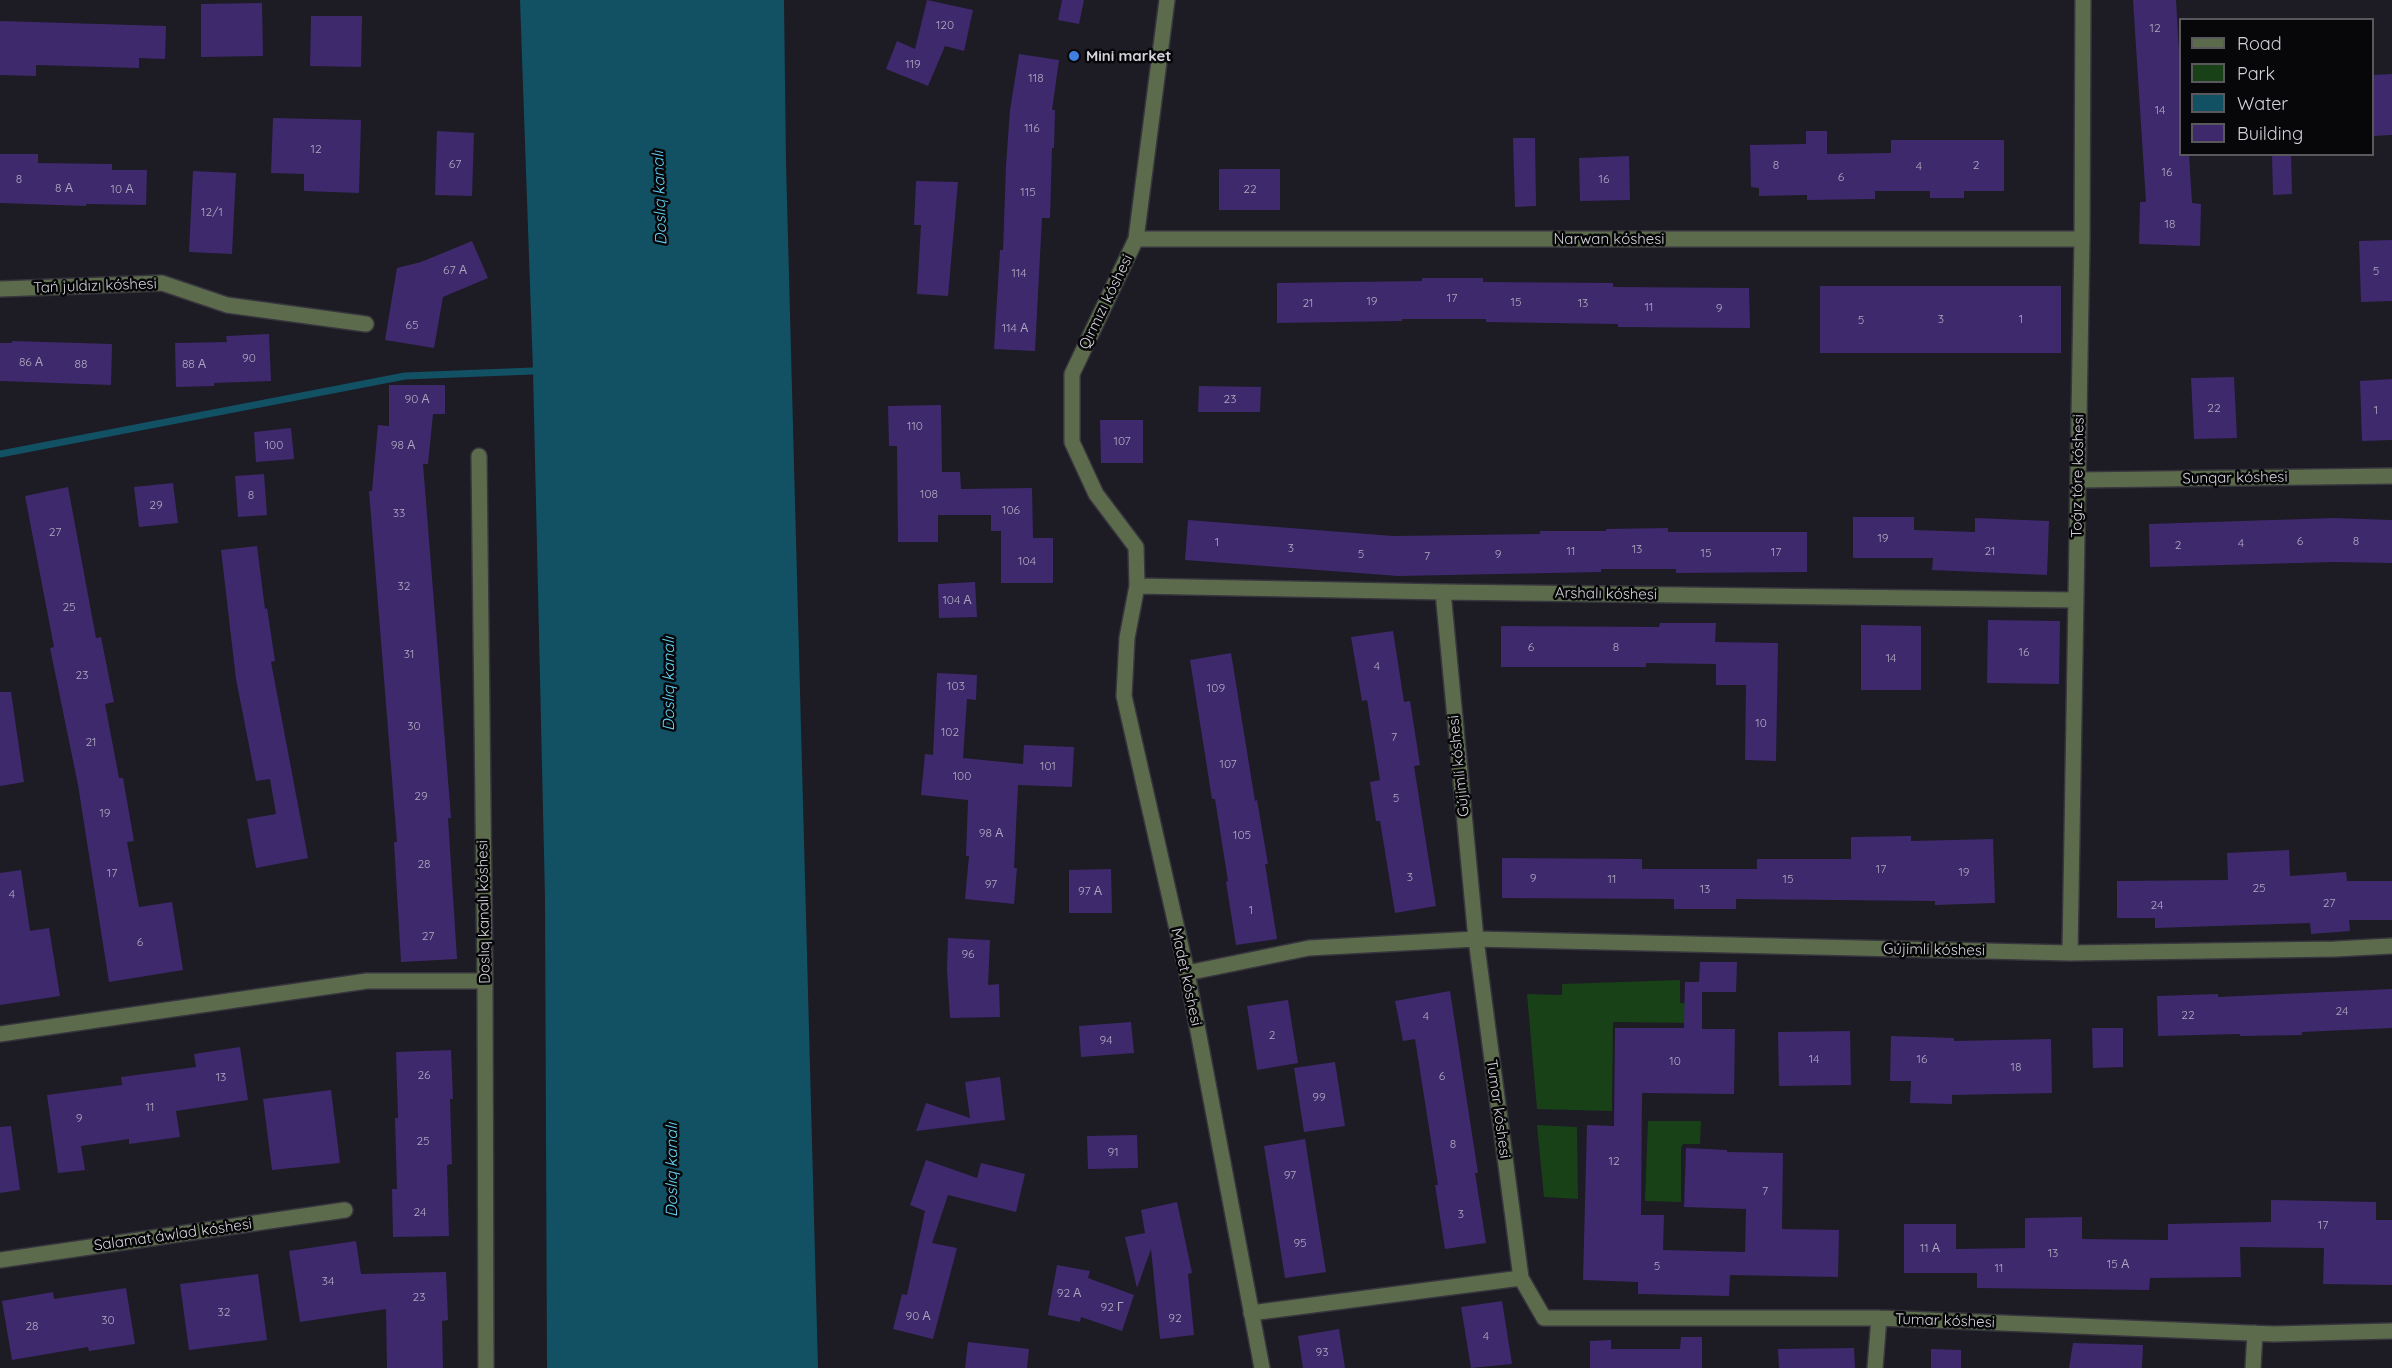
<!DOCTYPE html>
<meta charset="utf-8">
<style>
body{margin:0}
#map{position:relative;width:2392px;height:1368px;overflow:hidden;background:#1d1b24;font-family:Quicksand,sans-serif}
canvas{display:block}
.legend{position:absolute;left:2179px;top:18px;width:195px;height:138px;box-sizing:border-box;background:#07070a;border:2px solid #59595d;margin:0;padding:8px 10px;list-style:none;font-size:18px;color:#d4d3d9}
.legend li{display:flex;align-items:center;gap:12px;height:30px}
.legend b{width:30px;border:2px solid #59595d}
</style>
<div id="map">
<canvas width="2392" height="1368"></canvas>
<ul class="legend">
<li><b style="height:8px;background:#5c6b4c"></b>Road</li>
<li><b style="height:16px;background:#194118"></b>Park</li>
<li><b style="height:16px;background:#115163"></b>Water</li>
<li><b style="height:16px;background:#3e296d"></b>Building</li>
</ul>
</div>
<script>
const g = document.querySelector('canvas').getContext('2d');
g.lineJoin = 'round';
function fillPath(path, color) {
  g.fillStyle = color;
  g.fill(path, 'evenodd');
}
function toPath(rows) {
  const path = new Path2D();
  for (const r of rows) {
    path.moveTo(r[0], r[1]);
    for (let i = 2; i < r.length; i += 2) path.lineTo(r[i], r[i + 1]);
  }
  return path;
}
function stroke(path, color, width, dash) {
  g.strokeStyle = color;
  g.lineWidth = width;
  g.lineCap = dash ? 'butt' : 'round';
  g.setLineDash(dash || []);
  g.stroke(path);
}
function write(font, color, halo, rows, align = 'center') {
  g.font = font + ' Quicksand,sans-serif';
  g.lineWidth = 5;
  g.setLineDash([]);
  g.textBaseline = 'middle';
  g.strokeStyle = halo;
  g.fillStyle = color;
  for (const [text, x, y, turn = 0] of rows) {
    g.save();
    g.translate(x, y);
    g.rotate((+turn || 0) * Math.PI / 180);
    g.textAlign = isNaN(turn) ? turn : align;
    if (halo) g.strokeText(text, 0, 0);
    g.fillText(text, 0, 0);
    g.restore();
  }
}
const green = toPath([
 [1680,980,1680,1003,1697,1003,1698,1023,1613,1022,1612,1111,1537,1109,1527,994,1562,995,1562,984],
 [1648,1121,1701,1121,1700,1144,1683,1144,1681,1148,1681,1202,1645,1201],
 [1537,1125,1577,1127,1578,1199,1544,1197]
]);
const water = toPath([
 [520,0,784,0,786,163,818,1368,547,1368,545,898,533,371]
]);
const stream = toPath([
 [0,454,405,376,533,371]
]);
const building = toPath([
 [927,0,973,10,964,51,945,46,928,86,886,69,897,41,915,49],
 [1062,0,1084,0,1079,24,1058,20],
 [2133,0,2176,0,2181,86,2181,154,2189,154,2192,203,2201,204,2200,246,2139,244,2140,202,2146,202],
 [262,3,263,56,201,57,201,4],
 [311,16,362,16,361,67,310,66],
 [0,21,166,26,165,59,139,58,139,68,36,65,36,76,0,75],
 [1019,54,1059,60,1052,110,1055,110,1054,148,1052,148,1050,218,1042,218,1035,351,994,349,1000,250,1003,250,1006,166,1010,110],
 [2392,74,2392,135,2373,136,2373,75],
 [273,118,361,120,359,193,304,191,304,174,271,173],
 [437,131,474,133,472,196,435,195],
 [1806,131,1827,131,1827,154,1891,153,1891,140,2004,140,2004,191,1964,191,1964,198,1930,198,1930,191,1875,191,1875,199,1807,200,1807,195,1759,196,1759,188,1751,187,1750,145,1806,144],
 [1513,138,1535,138,1536,206,1515,207],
 [0,154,38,154,38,163,112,164,112,170,147,170,146,205,86,204,86,206,0,203],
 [2272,154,2291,154,2292,194,2273,195],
 [1629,156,1630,200,1580,201,1579,158],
 [1219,169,1280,169,1280,210,1219,210],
 [193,171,236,173,232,254,189,252],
 [916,181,958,182,948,296,917,294,921,225,914,225],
 [2392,240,2392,301,2361,302,2359,241],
 [472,241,488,278,443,297,434,348,385,340,397,268,421,262],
 [1422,278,1483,278,1483,282,1613,283,1613,287,1749,288,1750,328,1618,327,1618,324,1486,322,1486,319,1402,319,1402,321,1277,323,1277,283,1422,281],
 [1820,286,2061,286,2061,353,1820,353],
 [269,334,271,381,214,383,214,386,176,387,175,343,227,342,226,336],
 [12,341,112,344,111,385,0,381,0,343,12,343],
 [2234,377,2237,438,2194,439,2191,378],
 [2392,379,2392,440,2362,441,2360,381],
 [389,385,445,385,445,414,433,414,428,464,423,464,451,818,448,818,457,959,401,962,394,842,397,842,369,491,372,491,378,425,389,426],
 [1199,386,1261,387,1260,412,1198,412],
 [941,405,942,472,960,472,961,489,1032,488,1033,538,1053,538,1053,583,1001,583,1001,531,991,531,991,515,938,515,938,542,898,542,897,446,889,446,888,406],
 [1100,420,1143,420,1143,463,1101,463],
 [291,428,294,459,256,462,254,432],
 [264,474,267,515,238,517,235,476],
 [173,483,178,523,139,527,134,487],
 [68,487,96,638,101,637,114,702,105,704,119,778,123,778,134,841,127,842,139,907,172,902,183,970,109,982,78,785,50,648,54,647,25,496],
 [1853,517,1914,517,1914,530,1975,532,1975,518,2049,521,2047,575,1932,570,1933,558,1853,558],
 [2334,518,2392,520,2392,563,2334,562,2150,567,2149,524],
 [1188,520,1393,536,1540,534,1540,531,1606,531,1606,529,1668,528,1668,532,1807,532,1807,572,1676,573,1676,569,1601,569,1601,572,1398,576,1185,560],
 [257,546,265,609,267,608,275,661,271,662,308,858,256,868,247,819,276,814,270,779,256,781,236,679,221,550],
 [975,582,977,617,939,618,938,584],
 [1988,620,2060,621,2059,684,1987,683],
 [1660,623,1716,623,1715,642,1778,643,1776,761,1745,760,1746,685,1716,685,1716,664,1646,663,1646,667,1501,667,1501,626,1659,627],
 [1861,625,1921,626,1921,690,1861,690],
 [1393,631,1404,702,1410,701,1420,765,1414,766,1436,906,1395,913,1380,821,1376,821,1370,782,1380,780,1367,700,1362,701,1351,637],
 [1231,653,1255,801,1257,800,1268,864,1265,864,1277,939,1236,945,1226,882,1228,881,1215,799,1212,799,1190,660],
 [937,673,977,675,976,700,967,699,963,758,1023,764,1024,745,1074,747,1072,787,1018,785,1014,868,1017,868,1014,904,965,899,969,856,966,856,968,800,921,795,925,754,933,755],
 [0,692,11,692,24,782,0,786],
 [1911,836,1911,841,1993,839,1995,903,1935,905,1935,901,1736,899,1736,909,1674,909,1674,899,1502,898,1502,858,1642,859,1642,869,1757,869,1757,859,1851,859,1851,837],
 [2289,850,2290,876,2346,872,2347,881,2392,881,2392,920,2349,920,2350,931,2311,934,2310,923,2155,928,2155,918,2117,918,2117,881,2228,880,2227,853],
 [1111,869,1112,913,1069,913,1069,870],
 [21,870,30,931,49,928,60,996,0,1005,0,873],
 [948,938,990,940,988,985,999,984,1000,1017,950,1018,947,969],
 [1700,962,1737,962,1736,992,1702,992,1702,1029,1735,1029,1734,1094,1642,1093,1641,1215,1664,1215,1663,1250,1745,1252,1746,1209,1684,1207,1686,1148,1727,1150,1727,1152,1783,1153,1782,1229,1839,1230,1838,1277,1730,1275,1729,1296,1638,1294,1638,1282,1583,1280,1587,1125,1614,1126,1615,1028,1684,1028,1685,982,1699,982],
 [2392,989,2392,1028,2302,1032,2302,1035,2240,1036,2240,1034,2158,1036,2157,996,2218,994,2218,997],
 [1450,991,1478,1173,1475,1173,1486,1243,1445,1249,1435,1185,1438,1185,1415,1039,1403,1041,1395,1001],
 [1288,1000,1298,1063,1257,1070,1247,1006],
 [1131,1022,1134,1053,1081,1057,1079,1026],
 [2092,1028,2123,1028,2123,1067,2093,1068],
 [1850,1031,1851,1085,1779,1086,1778,1032],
 [1891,1036,1954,1038,1954,1041,2051,1039,2052,1093,1952,1095,1952,1104,1910,1103,1911,1081,1890,1081],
 [240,1047,248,1100,176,1111,180,1137,129,1144,129,1139,81,1146,85,1170,58,1173,47,1095,122,1085,121,1077,196,1067,194,1054],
 [451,1050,453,1099,450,1099,452,1164,447,1165,449,1236,393,1237,392,1189,397,1189,395,1118,398,1118,396,1052],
 [1335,1062,1345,1126,1304,1132,1294,1068],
 [1000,1077,1005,1120,916,1131,926,1103,970,1118,965,1082],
 [331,1090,340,1163,272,1170,263,1099],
 [11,1126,20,1190,0,1193,0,1127],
 [1137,1135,1138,1168,1088,1169,1087,1136],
 [1305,1139,1326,1272,1285,1278,1264,1146],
 [926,1160,977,1178,981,1163,1025,1174,1016,1212,948,1195,932,1243,957,1248,933,1339,893,1329,902,1294,907,1295,925,1211,910,1205],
 [2271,1200,2376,1202,2376,1220,2392,1220,2392,1285,2323,1284,2324,1248,2240,1247,2241,1277,2150,1278,2149,1290,1977,1288,1977,1273,1904,1273,1904,1224,1956,1224,1956,1249,2025,1248,2025,1218,2082,1217,2082,1239,2168,1240,2168,1224,2271,1222],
 [1177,1202,1192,1273,1188,1274,1194,1335,1160,1339,1151,1249,1137,1288,1125,1237,1145,1233,1141,1210],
 [356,1241,361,1274,446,1272,448,1320,442,1321,443,1368,387,1368,386,1309,300,1322,289,1251],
 [1057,1265,1090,1271,1088,1278,1134,1295,1122,1331,1081,1317,1080,1322,1048,1315],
 [258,1274,267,1340,189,1350,180,1284],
 [126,1288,135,1344,89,1351,88,1347,12,1360,2,1301,53,1292,54,1299],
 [1502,1301,1512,1364,1471,1368,1461,1307],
 [1339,1329,1345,1368,1303,1368,1298,1336],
 [1681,1337,1702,1337,1702,1368,1590,1368,1590,1341,1611,1340,1611,1349,1680,1349],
 [968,1342,1029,1349,1027,1368,965,1368],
 [2073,1343,2143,1345,2142,1368,2069,1368],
 [1854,1348,1855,1368,1779,1368,1778,1349],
 [1931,1349,1961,1350,1961,1368,1931,1368]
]);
const minor = toPath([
 [1167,0,1136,239,1072,374,1072,442,1096,494,1136,547,1137,586,1127,638,1124,696,1187,973,1262,1368],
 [1136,239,2082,239],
 [0,289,162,283,227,305,366,324],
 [479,456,485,981,486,1368],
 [2078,480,2392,476],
 [1137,586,1443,592,2076,600],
 [1443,592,1476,939,1521,1278,1544,1318,1879,1318,2274,1334,2392,1331],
 [2070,953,2082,239,2083,0],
 [1187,973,1309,948,1476,939,2070,953,2335,949,2392,946],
 [0,1034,367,981,485,981],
 [0,1260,345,1210],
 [1251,1313,1521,1278],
 [1875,1368,1879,1318],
 [2253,1368,2255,1333]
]);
const markers = [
 [1074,56,6,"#3f7fe0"]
];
const numberNames = [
 ["120",945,25],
 ["12",2155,28],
 ["119",913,64],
 ["118",1036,78],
 ["14",2160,110],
 ["116",1032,128],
 ["12",316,149],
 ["67",455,164],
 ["8",1776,165],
 ["2",1976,165],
 ["4",1919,166],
 ["16",2167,172],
 ["6",1841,177],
 ["8",19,179],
 ["16",1604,179],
 ["8 А",64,188],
 ["10 А",122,189],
 ["22",1250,189],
 ["115",1028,192],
 ["12/1",212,212],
 ["18",2170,224],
 ["67 А",455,270],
 ["5",2376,271],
 ["114",1019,273],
 ["17",1452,298],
 ["19",1372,301],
 ["15",1516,302],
 ["21",1308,303],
 ["13",1583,303],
 ["11",1649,307],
 ["9",1719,308],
 ["3",1941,319],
 ["1",2021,319],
 ["5",1861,320],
 ["65",412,325],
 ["114 А",1015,328],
 ["90",249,358],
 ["86 А",31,362],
 ["88",81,364],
 ["88 А",194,364],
 ["90 А",417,399],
 ["23",1230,399],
 ["22",2214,408],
 ["1",2376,410],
 ["110",915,426],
 ["107",1122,441],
 ["100",274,445],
 ["98 А",403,445],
 ["108",929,494],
 ["8",251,495],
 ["29",156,505],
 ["106",1011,510],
 ["33",399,513],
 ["27",55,532],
 ["19",1883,538],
 ["6",2300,541],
 ["8",2356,541],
 ["1",1217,542],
 ["4",2241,543],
 ["2",2178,545],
 ["3",1291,548],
 ["13",1637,549],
 ["11",1571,551],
 ["21",1990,551],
 ["17",1776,552],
 ["15",1706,553],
 ["5",1361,554],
 ["9",1498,554],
 ["7",1427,556],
 ["104",1027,561],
 ["32",404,586],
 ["104 А",957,600],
 ["25",69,607],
 ["6",1531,647],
 ["8",1616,647],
 ["16",2024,652],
 ["31",409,654],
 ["14",1891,658],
 ["4",1377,666],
 ["23",82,675],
 ["103",956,686],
 ["109",1216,688],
 ["10",1761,723],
 ["30",414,726],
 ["102",950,732],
 ["7",1394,737],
 ["21",91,742],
 ["107",1228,764],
 ["101",1048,766],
 ["100",962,776],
 ["29",421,796],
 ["5",1396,798],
 ["19",105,813],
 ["98 А",991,833],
 ["105",1242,835],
 ["28",424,864],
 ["17",1881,869],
 ["19",1964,872],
 ["17",112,873],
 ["3",1410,877],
 ["9",1533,878],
 ["11",1612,879],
 ["15",1788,879],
 ["97",991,884],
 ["25",2259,888],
 ["13",1705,889],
 ["97 А",1090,891],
 ["4",12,894],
 ["27",2329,903],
 ["24",2157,905],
 ["1",1251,910],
 ["27",428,936],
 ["6",140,942],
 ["96",968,954],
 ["24",2342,1011],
 ["22",2188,1015],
 ["4",1426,1016],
 ["2",1272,1035],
 ["94",1106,1040],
 ["14",1814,1059],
 ["16",1922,1059],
 ["10",1675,1061],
 ["18",2016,1067],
 ["26",424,1075],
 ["6",1442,1076],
 ["13",221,1077],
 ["99",1319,1097],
 ["11",150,1107],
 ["9",79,1118],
 ["25",423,1141],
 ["8",1453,1144],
 ["91",1113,1152],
 ["12",1614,1161],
 ["97",1290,1175],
 ["7",1765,1191],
 ["24",420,1212],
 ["3",1461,1214],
 ["17",2323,1225],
 ["95",1300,1243],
 ["11 А",1930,1248],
 ["13",2053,1253],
 ["15 А",2118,1264],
 ["5",1657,1266],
 ["11",1999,1268],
 ["34",328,1281],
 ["92 А",1069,1293],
 ["23",419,1297],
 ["92 Г",1112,1307],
 ["32",224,1312],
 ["90 А",918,1316],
 ["92",1175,1318],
 ["30",108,1320],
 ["28",32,1326],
 ["4",1486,1336],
 ["93",1322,1352]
];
const poiNames = [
 ["Mini market",1086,56]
];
const streetNames = [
 ["Narwan kóshesi",1609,239],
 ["Tań juldızı kóshesi",95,286,-2],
 ["Qırmızı kóshesi",1106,302,-64],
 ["Toǵız tóre kóshesi",2078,476,-89],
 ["Sunqar kóshesi",2235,478,-1],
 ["Arshalı kóshesi",1606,594,1],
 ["Gújimli kóshesi",1459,766,-96],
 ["Doslıq kanalı kóshesi",484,912,-91],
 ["Gújimli kóshesi",1934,950,1],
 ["Madet kóshesi",1186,977,78],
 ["Tumar kóshesi",1498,1109,82],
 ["Salamat áwlad kóshesi",173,1235,-8],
 ["Tumar kóshesi",1945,1321,2]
];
const waterNames = [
 ["Doslıq kanalı",660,198,-92],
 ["Doslıq kanalı",669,684,-90],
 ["Doslıq kanalı",672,1170,-90]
];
fillPath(green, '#194118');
fillPath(water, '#115163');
stroke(stream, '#115163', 7);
fillPath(building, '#3e296d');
stroke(minor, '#37353d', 18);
stroke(minor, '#5c6b4c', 15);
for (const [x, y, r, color] of markers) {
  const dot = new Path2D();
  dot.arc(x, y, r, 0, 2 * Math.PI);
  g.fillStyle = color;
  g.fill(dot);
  stroke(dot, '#07070a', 2);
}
write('12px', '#aea8be', null, numberNames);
write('bold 15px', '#d4d3d9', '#07070a', poiNames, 'left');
write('15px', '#d4d3d9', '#07070a', streetNames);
write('italic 16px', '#64d5f9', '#07070a', waterNames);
</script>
